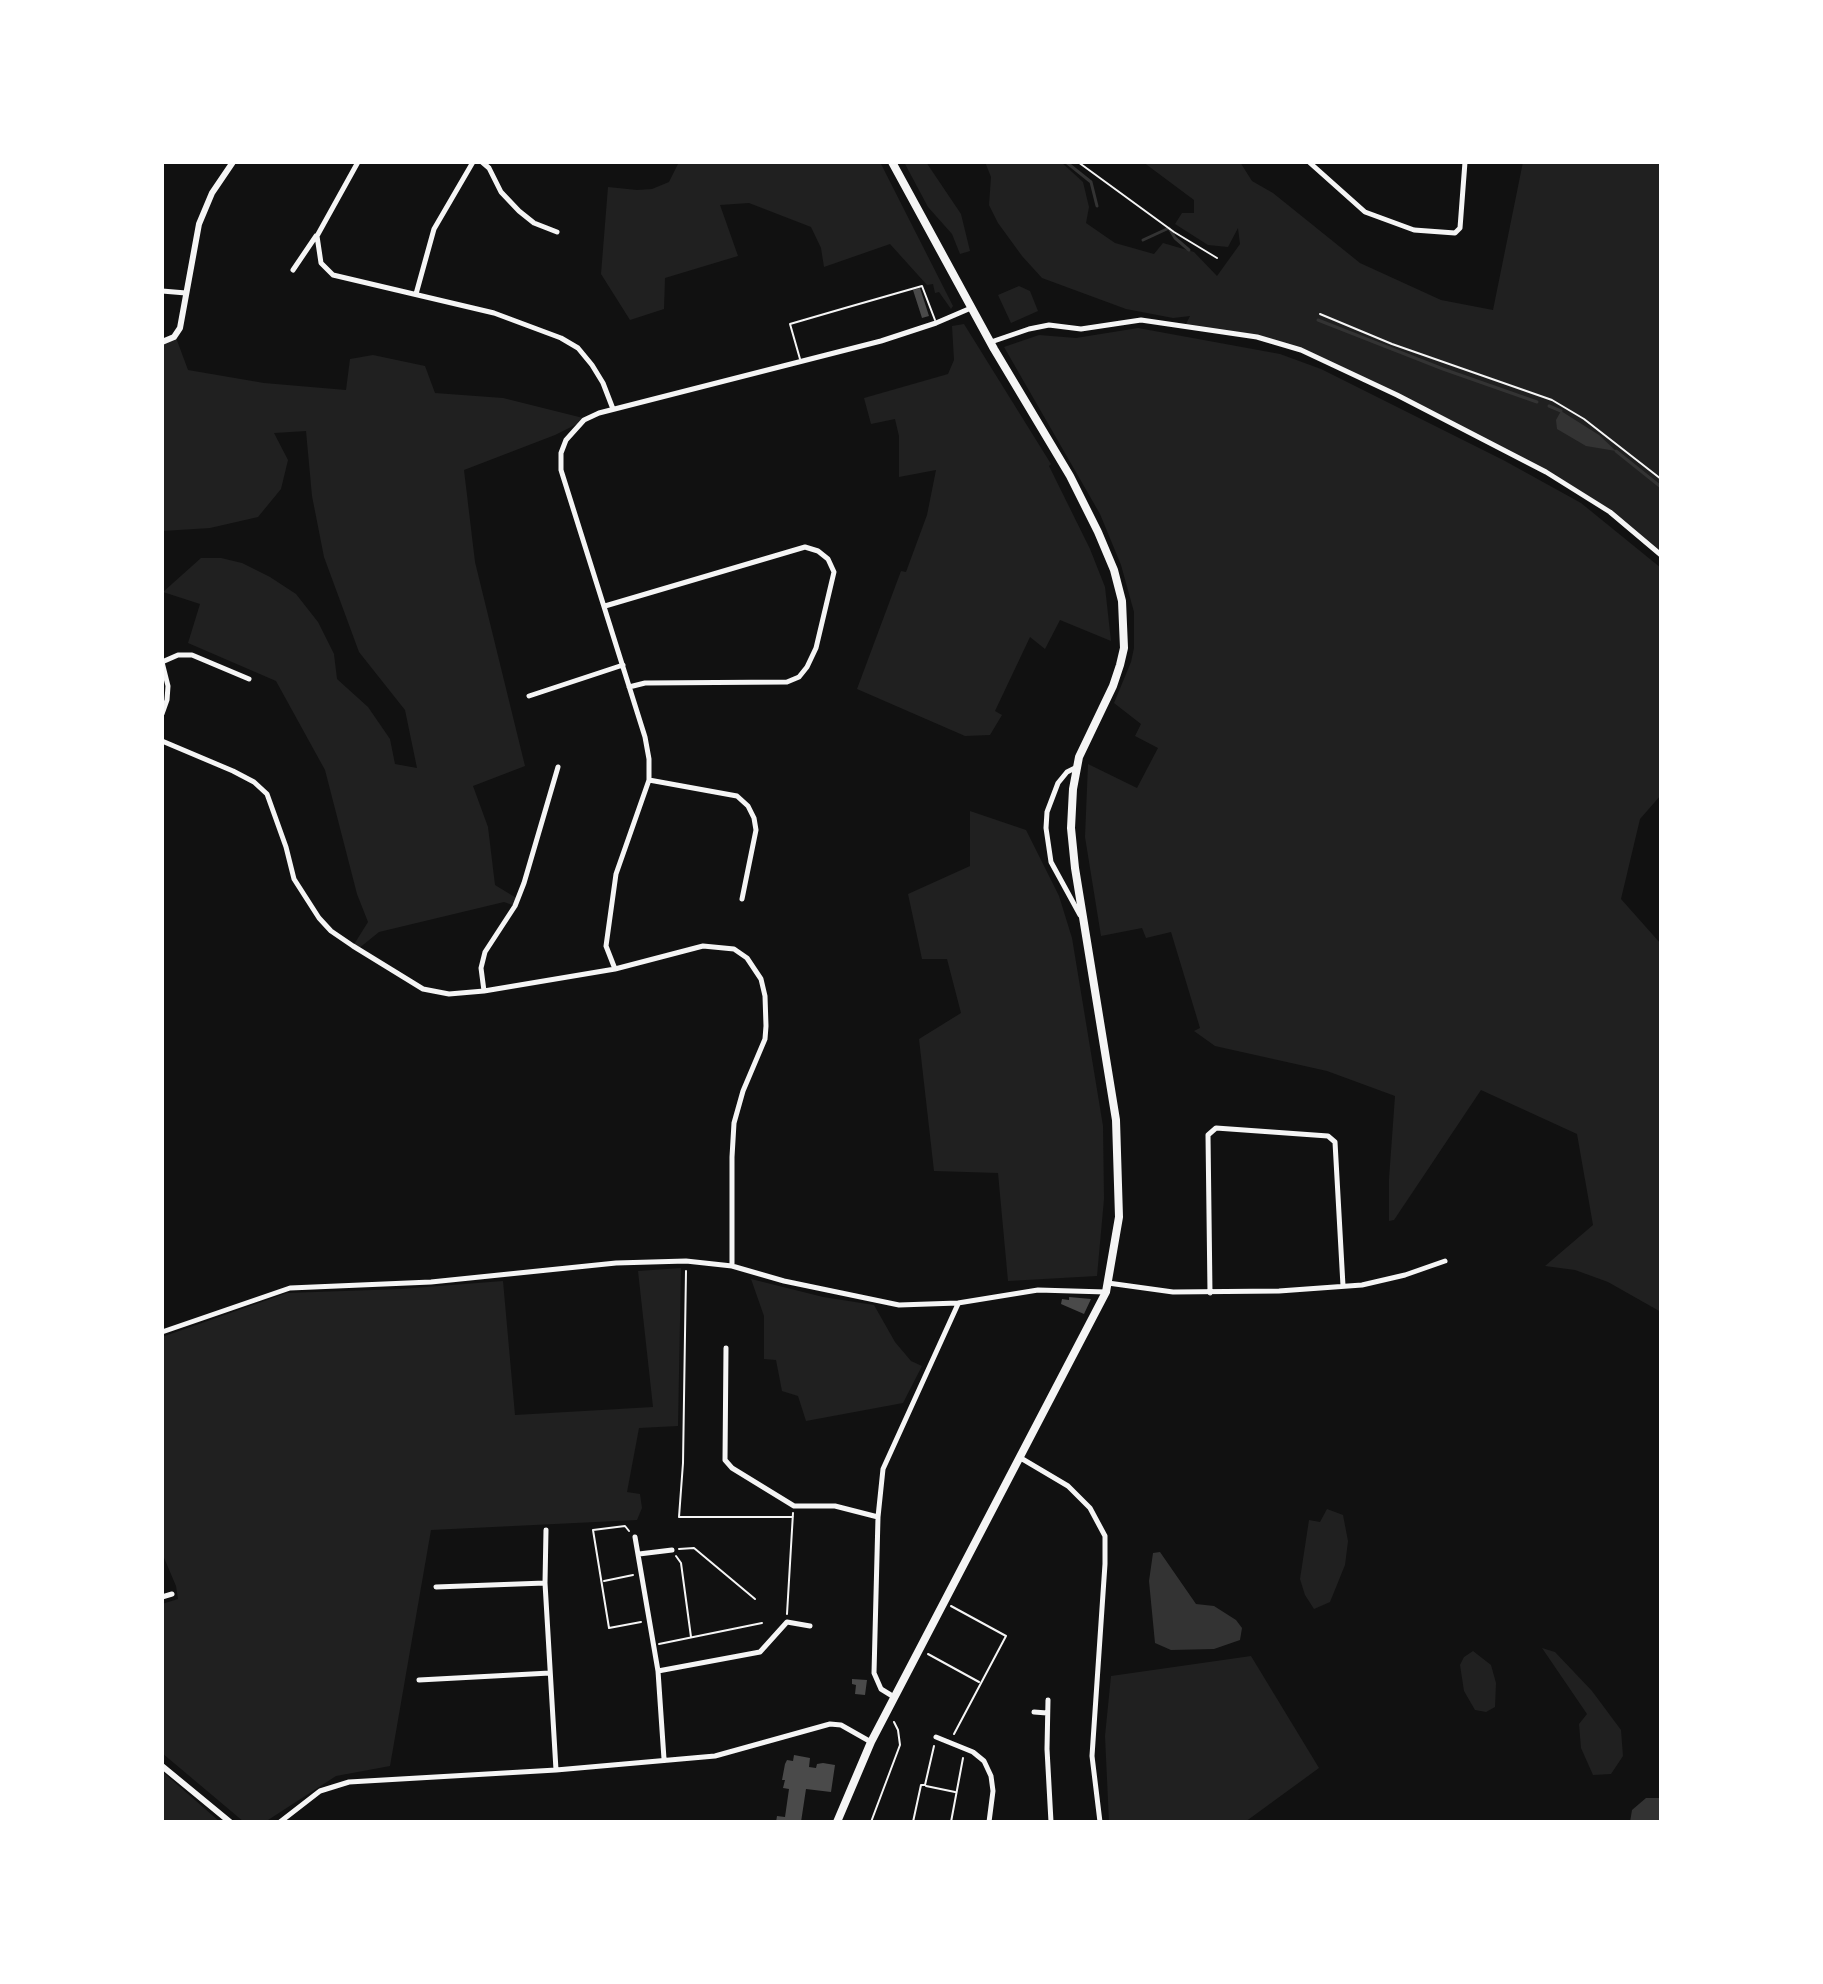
<!DOCTYPE html>
<style>
body{margin:0}
#map{position:relative;width:1823px;height:1984px;overflow:hidden;background:#111;font-family:Figtree,sans-serif}
canvas{display:block}
.frame{position:absolute;inset:0;border:164px solid #fff;pointer-events:none}
</style>
<div id="map">
<canvas width="1823" height="1984"></canvas>
<div class="frame"></div>
</div>
<script>
const g = document.querySelector('canvas').getContext('2d');
g.lineJoin = 'round';
function fillPath(path, color) {
  g.fillStyle = color;
  g.fill(path, 'evenodd');
}
function toPath(rows) {
  const path = new Path2D();
  for (const r of rows) {
    path.moveTo(r[0], r[1]);
    for (let i = 2; i < r.length; i += 2) path.lineTo(r[i], r[i + 1]);
  }
  return path;
}
function stroke(path, color, width, dash) {
  g.strokeStyle = color;
  g.lineWidth = width;
  g.lineCap = dash ? 'butt' : 'round';
  g.setLineDash(dash || []);
  g.stroke(path);
}
const green = toPath([
 [679,162,880,162,953,306,951,309,939,292,935,293,933,284,927,285,890,244,824,267,821,248,811,227,749,203,720,205,738,256,665,278,664,309,630,320,601,274,608,187,637,190,652,189,669,182],
 [904,162,926,162,961,214,970,251,960,254,952,234,928,207],
 [985,162,1061,162,1083,182,1089,207,1086,223,1115,243,1154,254,1163,243,1194,252,1217,276,1240,244,1238,228,1228,247,1208,245,1175,224,1182,213,1194,213,1194,200,1143,162,1240,162,1252,181,1273,193,1360,263,1441,300,1493,310,1523,162,1661,162,1661,555,1642,538,1563,482,1329,361,1257,337,1185,326,1190,316,1173,318,1126,309,1042,278,1022,256,998,223,989,205,991,177],
 [1019,286,1030,291,1038,311,1011,323,998,295],
 [964,324,1051,464,1049,466,1090,549,1105,587,1111,641,1060,620,1045,649,1030,637,995,711,1002,715,990,735,965,736,857,689,901,571,906,572,927,515,936,470,899,477,899,436,895,419,871,424,864,398,948,374,954,360,952,326],
 [1138,328,1280,354,1321,369,1505,461,1581,503,1661,568,1661,795,1640,819,1621,899,1661,944,1661,1312,1608,1282,1575,1270,1545,1266,1593,1225,1577,1134,1481,1090,1394,1220,1389,1221,1389,1179,1395,1096,1327,1071,1215,1046,1194,1031,1200,1028,1171,932,1146,938,1142,928,1101,936,1085,837,1088,764,1137,788,1158,748,1135,736,1141,724,1114,703,1131,662,1134,648,1134,612,1121,565,1100,514,1004,347,1039,335,1076,338],
 [175,335,188,370,264,383,346,390,350,359,373,355,425,366,435,393,503,398,587,419,555,435,464,470,475,562,525,766,473,786,488,827,495,885,518,899,515,906,504,902,379,932,358,949,353,946,368,922,357,894,325,770,276,681,188,643,200,604,163,592,201,558,221,558,242,563,270,577,296,594,318,622,334,654,337,679,368,707,390,739,395,764,417,768,405,710,359,652,324,557,312,496,306,431,274,433,288,460,281,489,258,517,210,528,162,531,162,342],
 [970,811,1026,830,1059,896,1072,938,1103,1126,1104,1199,1097,1276,1008,1281,998,1173,934,1171,919,1039,961,1013,947,959,922,959,908,894,970,866],
 [681,1268,678,1426,639,1428,627,1492,640,1494,642,1508,637,1520,431,1530,390,1766,336,1776,265,1822,244,1822,162,1753,162,1604,178,1599,176,1586,162,1553,162,1337,287,1293,401,1289,503,1281,515,1415,653,1407,638,1271],
 [751,1279,823,1297,874,1305,895,1342,911,1361,922,1366,903,1403,806,1421,798,1396,782,1391,776,1360,764,1359,764,1316],
 [1327,1509,1343,1515,1348,1541,1345,1565,1330,1602,1314,1609,1305,1595,1300,1579,1309,1520,1320,1522],
 [1542,1648,1555,1652,1592,1691,1621,1730,1623,1756,1611,1774,1593,1775,1581,1748,1579,1724,1587,1714],
 [1473,1651,1491,1665,1496,1683,1495,1707,1486,1712,1475,1710,1464,1691,1460,1665,1464,1657],
 [1251,1656,1319,1768,1245,1822,1109,1822,1105,1736,1111,1676],
 [162,1772,164,1773,220,1822,162,1822]
]);
const water = toPath([
 [1561,411,1599,435,1616,451,1586,446,1557,429,1556,420],
 [1160,1552,1196,1604,1214,1606,1236,1620,1242,1628,1240,1640,1214,1649,1171,1650,1155,1643,1149,1581,1153,1553],
 [1646,1798,1661,1798,1661,1822,1630,1822,1632,1810]
]);
const stream = toPath([
 [1066,162,1091,182,1097,206],
 [1143,240,1169,228,1175,238,1189,250],
 [1318,320,1443,369,1537,402],
 [1549,406,1561,411],
 [1616,451,1661,487]
]);
const building = toPath([
 [920,288,929,316,922,318,913,290],
 [1069,1297,1091,1299,1084,1314,1061,1304,1062,1299,1069,1300],
 [852,1679,867,1680,865,1695,855,1694,856,1685,852,1684],
 [794,1755,810,1758,809,1767,816,1768,817,1764,823,1763,835,1765,831,1792,806,1789,801,1822,776,1822,777,1816,785,1817,789,1789,783,1788,785,1780,782,1780,785,1764,787,1760,793,1761]
]);
const path = toPath([
 [1078,162,1174,232,1217,258],
 [1320,314,1392,344,1552,400,1584,419,1661,479],
 [686,1271,683,1463,679,1517,793,1517],
 [629,1531,625,1526,593,1530,609,1628,641,1622],
 [679,1549,694,1548,755,1599],
 [676,1556,681,1563,691,1637],
 [604,1581,633,1575],
 [951,1606,1006,1636,954,1734],
 [787,1614,793,1513],
 [659,1644,762,1623],
 [928,1654,979,1682],
 [926,1786,955,1792],
 [871,1822,900,1745,898,1730,894,1722],
 [913,1822,921,1785,925,1785,934,1746],
 [951,1822,963,1758]
]);
const service = toPath([
 [800,359,790,324,845,308,922,286,935,320]
]);
const minor = toPath([
 [358,162,317,236,321,263,333,275,494,313,561,338,578,348,592,365,603,383,613,409],
 [482,162,489,168,501,192,519,211,534,223,557,232],
 [1309,162,1365,212,1414,230,1455,233,1460,228,1465,162],
 [293,270,316,236],
 [162,291,186,293],
 [416,294,434,229,473,162],
 [991,342,1029,329,1049,325,1081,329,1141,320,1257,337,1301,350,1397,395,1546,472,1610,512,1661,555],
 [605,606,805,547,818,551,828,559,834,572,816,648,807,667,799,677,787,682,645,683,629,687],
 [529,696,623,665],
 [162,714,167,700,168,686,162,662,178,655,192,655,249,679],
 [162,741,233,771,254,782,267,794,286,847,294,879,319,918,331,931,353,946,423,989,449,994,484,991,615,969,703,946,734,949,747,958,761,979,765,996,766,1026,765,1039,743,1091,734,1123,732,1157,732,1266],
 [1075,768,1067,772,1058,783,1047,812,1046,828,1051,862,1080,915],
 [649,780,737,796,748,806,754,818,756,830,742,899],
 [615,969,606,946,616,874,649,780,649,759,645,737,561,470,561,453,566,440,584,420,599,413,881,341,936,323,971,308],
 [484,991,481,968,485,952,515,906,524,883,558,767],
 [1108,1283,1173,1292,1279,1291,1362,1285,1405,1275,1445,1261],
 [1210,1293,1208,1135,1216,1128,1328,1136,1335,1142,1343,1286],
 [162,1332,290,1288,431,1282,616,1263,686,1261,732,1266,784,1281,899,1305,958,1303,1038,1290,1106,1292],
 [726,1348,725,1460,732,1468,794,1506,835,1506,878,1517],
 [1019,1457,1068,1486,1090,1508,1105,1536,1105,1564,1092,1756,1100,1822],
 [546,1530,545,1583,556,1770],
 [635,1537,658,1671,664,1759],
 [639,1554,672,1550],
 [436,1587,545,1583],
 [162,1597,172,1594],
 [658,1671,760,1652,787,1622,810,1626],
 [419,1680,550,1673],
 [894,1697,881,1689,874,1673,878,1517,883,1469,958,1304],
 [1048,1700,1047,1749,1051,1822],
 [1034,1712,1047,1713],
 [936,1737,973,1752,984,1761,991,1776,993,1791,989,1822],
 [280,1822,320,1791,349,1782,556,1770,715,1756,830,1724,841,1725,871,1742]
]);
const tertiary = toPath([
 [162,342,174,337,180,328,199,224,212,193,233,162],
 [162,1766,230,1822]
]);
const primary = toPath([
 [837,1822,871,1742,1106,1292,1119,1217,1116,1120,1075,868,1071,828,1073,789,1079,757,1113,686,1120,665,1124,648,1122,601,1114,570,1098,532,1070,476,994,349,892,162]
]);
fillPath(green, '#202020');
fillPath(water, '#333');
stroke(stream, '#333', 3);
fillPath(building, '#4a4a4a');
stroke(path, '#f5f5f5', 2);
stroke(service, '#f5f5f5', 2);
stroke(minor, '#f5f5f5', 5);
stroke(tertiary, '#f5f5f5', 6);
stroke(primary, '#f5f5f5', 8);
</script>
